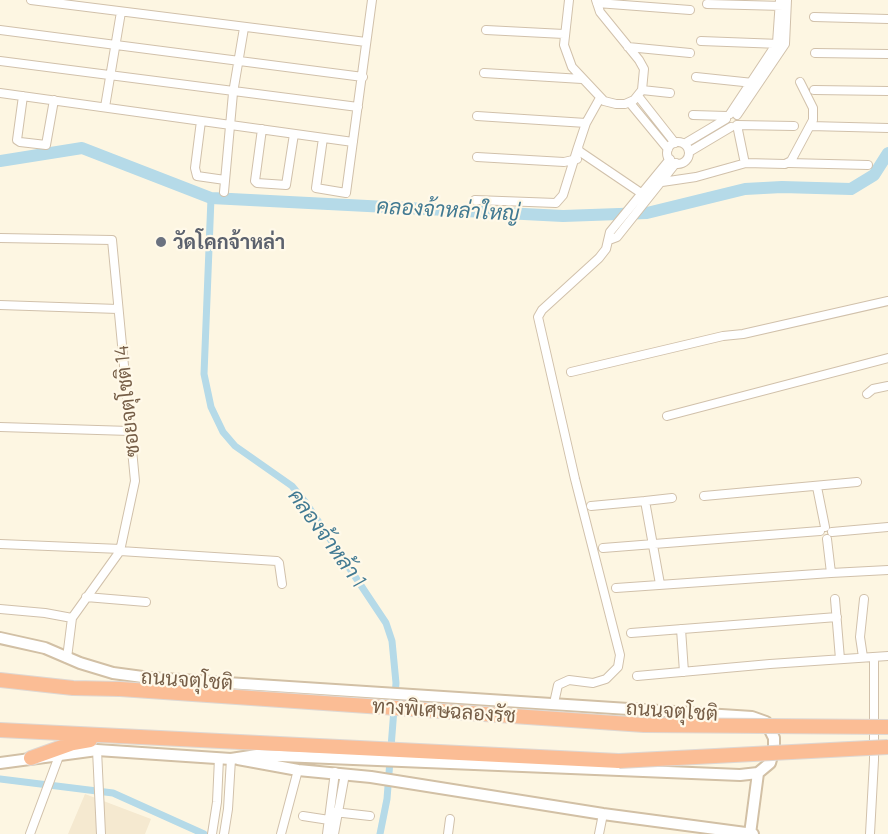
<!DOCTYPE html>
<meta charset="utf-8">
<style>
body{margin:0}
canvas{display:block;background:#fdf6e2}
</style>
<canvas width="888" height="834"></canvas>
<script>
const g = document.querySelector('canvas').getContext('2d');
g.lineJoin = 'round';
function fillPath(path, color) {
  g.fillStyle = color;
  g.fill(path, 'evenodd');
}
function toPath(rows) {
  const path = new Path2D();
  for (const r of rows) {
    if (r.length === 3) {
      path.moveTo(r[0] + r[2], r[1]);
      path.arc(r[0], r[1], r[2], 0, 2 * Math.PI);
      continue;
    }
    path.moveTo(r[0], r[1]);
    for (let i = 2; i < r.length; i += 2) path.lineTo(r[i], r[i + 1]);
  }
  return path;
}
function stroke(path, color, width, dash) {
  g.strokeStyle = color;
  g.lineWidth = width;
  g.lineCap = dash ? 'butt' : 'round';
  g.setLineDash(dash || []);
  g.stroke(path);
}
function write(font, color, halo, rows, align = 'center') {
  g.font = font + ' Barlow,Sarabun,sans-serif';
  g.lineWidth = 4.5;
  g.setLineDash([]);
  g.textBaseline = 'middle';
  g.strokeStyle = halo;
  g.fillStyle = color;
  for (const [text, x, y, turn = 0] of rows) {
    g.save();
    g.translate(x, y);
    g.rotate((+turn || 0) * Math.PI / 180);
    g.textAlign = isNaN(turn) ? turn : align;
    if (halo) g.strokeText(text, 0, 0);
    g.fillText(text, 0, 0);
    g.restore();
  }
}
const residential = toPath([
 [85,794,151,819,145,834,68,834]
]);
const canal = toPath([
 [211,198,204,374,211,407,223,432,235,446,292,486,306,503,386,623,392,641,396,683,387,799,380,834],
 [0,779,113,793,204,834]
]);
const river = toPath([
 [0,161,82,148,211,198,563,216,647,213,745,189,782,187,851,189,874,175,888,153]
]);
const street = toPath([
 [31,0,366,42],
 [569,0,564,45,572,67,604,101,616,104,625,104,634,100,642,90,644,69,639,60,600,12,596,0],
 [597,3,690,10],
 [707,4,783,6],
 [814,17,888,19],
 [0,30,363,77],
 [486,30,564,34],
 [701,41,780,44],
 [628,47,690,53],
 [815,53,888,54],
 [0,61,358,107],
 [484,73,582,79],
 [696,77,753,83],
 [642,90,670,93],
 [814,90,888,91],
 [0,93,353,142],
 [23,96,17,140,20,142,46,145,54,100],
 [638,96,675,143],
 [600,98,586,123,578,147,579,151,641,193],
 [630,103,668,149],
 [105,107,121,12],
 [730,114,777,43,780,0],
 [693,115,727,116],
 [737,115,785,44,787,0],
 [477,116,586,123],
 [201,121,195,168,197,176,225,180],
 [810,126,888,128],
 [262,129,255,181,257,183,286,185,294,134],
 [323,138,316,188,346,193,372,0],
 [678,153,11],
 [684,144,726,119],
 [689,152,731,127],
 [477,157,564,162,577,159],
 [744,159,737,125,794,126],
 [789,163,868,165],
 [662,182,696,177,746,163,785,164,791,161,813,120,813,108,800,82],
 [224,192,233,93,244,28],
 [475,200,556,203,563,195,578,147],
 [0,238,112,240,135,481,120,551,72,618,67,658],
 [609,240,617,237,676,163],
 [0,305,118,309],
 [571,372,723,336,743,334,888,301],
 [867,394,873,389,888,386],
 [667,416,888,358],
 [0,427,130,431],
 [817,487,825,527],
 [704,496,857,482],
 [591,506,645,501],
 [832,532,888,527],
 [827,539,831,573,888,570],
 [0,544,121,549],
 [603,548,820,531],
 [120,551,277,561,279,563,282,584],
 [660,584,645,501,672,498],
 [616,588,831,573],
 [86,597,146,602],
 [835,599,840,659],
 [0,609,45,613,72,618],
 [681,629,684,672],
 [631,633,837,617],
 [863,657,860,637,864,599],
 [637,676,770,664,888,656],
 [554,703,558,685,569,680,593,683,606,679,618,667,620,655,575,479,538,317,542,310,599,258,606,249,610,232,670,159],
 [97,750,101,834],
 [334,812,370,816],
 [303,816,329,820],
 [30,834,59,756],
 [212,834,217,802,219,758],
 [224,834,228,809,231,759],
 [281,834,298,770],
 [327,834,335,772],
 [334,834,345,774],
 [448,834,450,819],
 [599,834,603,814],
 [870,834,874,760,874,657]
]);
const secondary = toPath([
 [0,638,45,648,80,663,113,673,150,678,752,717,766,722,774,738,774,749,770,763,758,773,740,775,257,755,231,759,97,750,0,763],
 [238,759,298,770,371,777,603,814,753,834],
 [750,834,758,773]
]);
const highway = toPath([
 [0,680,73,688,120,689],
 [0,730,619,761],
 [31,758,73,743,90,740]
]);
const highwayBridge = toPath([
 [120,689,644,725,888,727],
 [619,761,888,747]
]);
const markers = [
 [161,242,6,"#6b7280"]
];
const worshipNames = [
 ["วัดโคกจ้าหล่า",173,242]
];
const streetNames = [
 ["ซอยจตุโชติ 14",127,401,-96],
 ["ถนนจตุโชติ",187,680,4],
 ["ทางพิเศษฉลองรัช",444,711,4],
 ["ถนนจตุโชติ",672,711,4]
];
const waterNames = [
 ["คลองจ้าหล่าใหญ่",448,210,3],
 ["คลองจ้าหล้า 1",327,538,54]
];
fillPath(residential, '#f5e9d0');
stroke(canal, '#b5dae8', 7);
stroke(river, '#b5dae8', 12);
stroke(street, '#d1c1ab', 10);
stroke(secondary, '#d2c0a5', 14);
stroke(highway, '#ded8d3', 16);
stroke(street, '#fff', 8);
stroke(secondary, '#fff', 10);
stroke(highway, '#fbbd95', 14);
stroke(highwayBridge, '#ded8d3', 16, []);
stroke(highwayBridge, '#fbbd95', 14);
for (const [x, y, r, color] of markers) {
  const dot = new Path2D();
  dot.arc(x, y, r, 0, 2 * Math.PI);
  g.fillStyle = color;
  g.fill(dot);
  stroke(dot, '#fff9e9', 2);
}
write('bold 20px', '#5b616d', '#fff9e9', worshipNames, 'left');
write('20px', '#765e47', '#fff9e9', streetNames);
write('italic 21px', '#427a92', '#fff9e9', waterNames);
</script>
